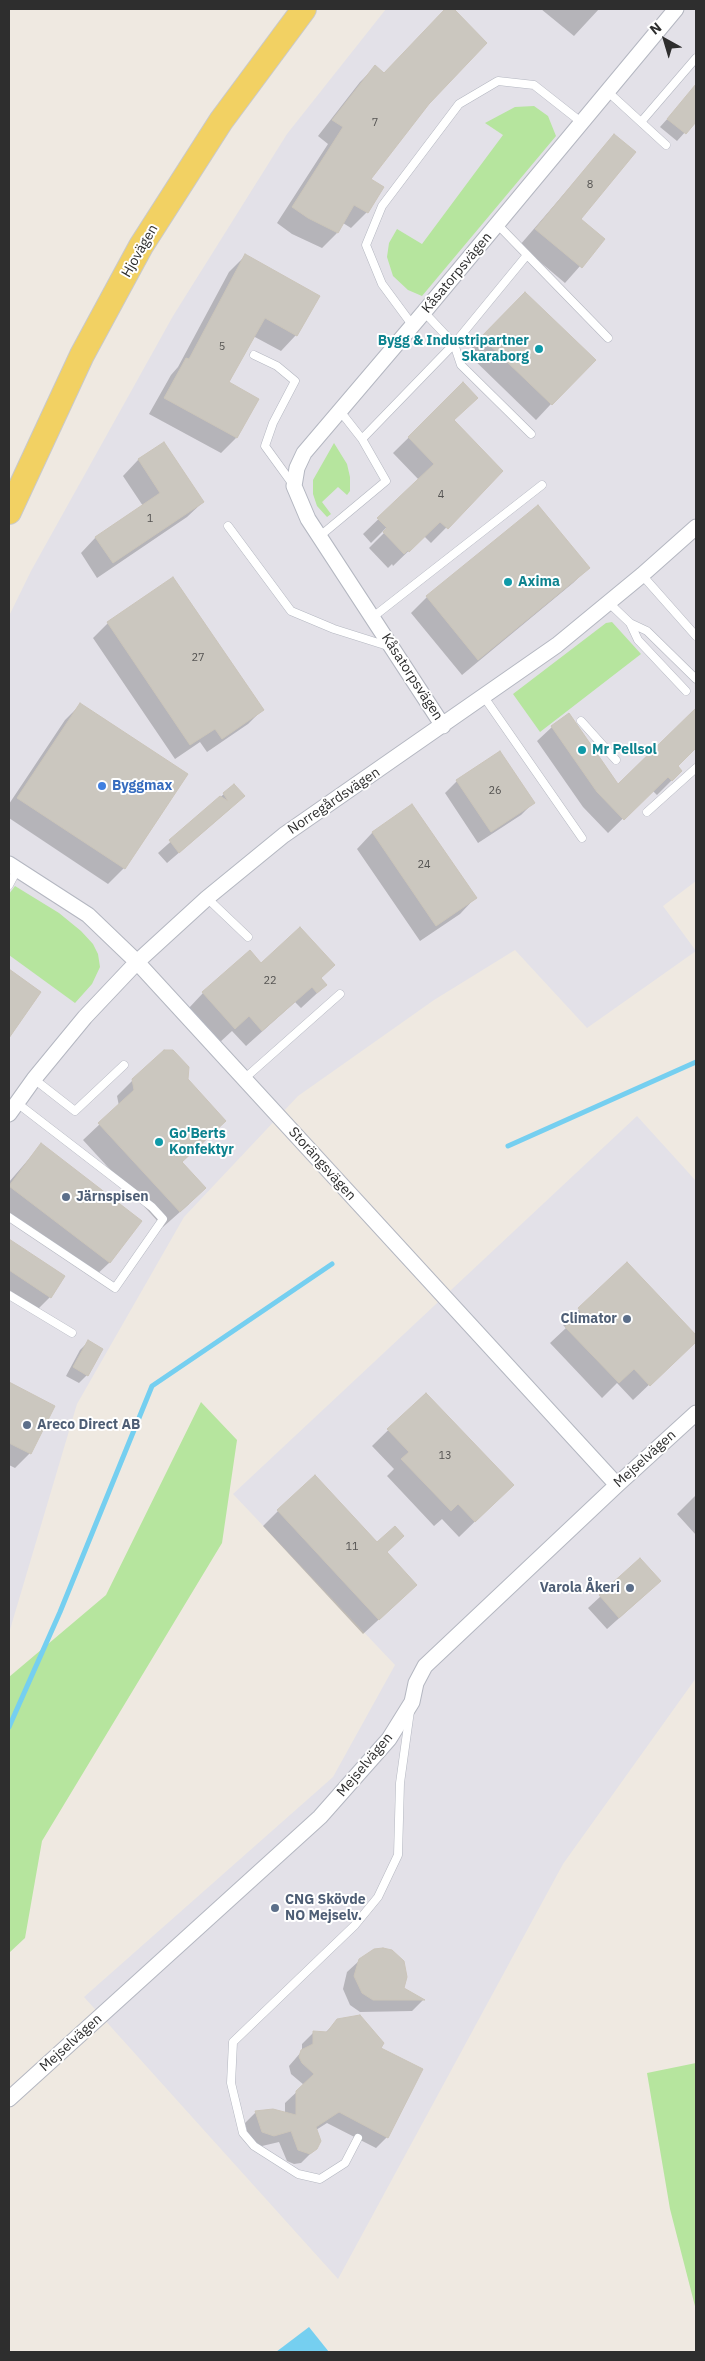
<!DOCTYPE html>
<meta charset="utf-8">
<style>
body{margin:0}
#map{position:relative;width:705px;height:2361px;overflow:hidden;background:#efe9e1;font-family:"IBM Plex Sans",sans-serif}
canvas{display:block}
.frame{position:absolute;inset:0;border:10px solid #2e2e2e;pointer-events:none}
.north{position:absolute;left:640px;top:15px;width:50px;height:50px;-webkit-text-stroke:4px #fff;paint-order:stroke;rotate:321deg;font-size:14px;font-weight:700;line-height:20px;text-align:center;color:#2e2e2e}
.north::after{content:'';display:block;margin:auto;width:18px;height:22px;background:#2e2e2e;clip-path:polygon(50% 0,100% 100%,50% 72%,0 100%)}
</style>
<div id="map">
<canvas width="705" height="2361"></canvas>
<div class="frame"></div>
<div class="north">N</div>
</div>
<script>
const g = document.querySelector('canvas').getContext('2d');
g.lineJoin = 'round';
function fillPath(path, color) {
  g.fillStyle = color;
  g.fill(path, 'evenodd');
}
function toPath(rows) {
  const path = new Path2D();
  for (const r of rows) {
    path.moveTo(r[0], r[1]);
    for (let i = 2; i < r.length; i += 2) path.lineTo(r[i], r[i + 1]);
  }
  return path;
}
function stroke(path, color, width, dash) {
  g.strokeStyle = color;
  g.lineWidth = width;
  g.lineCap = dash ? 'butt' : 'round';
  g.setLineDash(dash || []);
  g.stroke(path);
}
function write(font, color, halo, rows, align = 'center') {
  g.font = font + ' "IBM Plex Sans",sans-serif';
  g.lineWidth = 4;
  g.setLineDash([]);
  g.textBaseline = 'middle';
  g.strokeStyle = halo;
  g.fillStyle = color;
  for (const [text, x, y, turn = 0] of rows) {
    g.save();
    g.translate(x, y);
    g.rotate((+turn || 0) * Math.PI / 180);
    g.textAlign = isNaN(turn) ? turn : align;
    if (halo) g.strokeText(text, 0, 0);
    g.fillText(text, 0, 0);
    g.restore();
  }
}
const industrial = toPath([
 [386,9,696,9,696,881,663,906,696,951,587,1028,515,950,434,1000,298,1096,184,1217,77,1404,9,1633,9,616,31,571,173,316,287,134],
 [637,1116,696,1181,696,1678,563,1864,338,2279,84,1997,333,1777,395,1665,233,1494]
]);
const green = toPath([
 [534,106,548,116,556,136,422,296,408,290,393,276,387,257,389,243,397,229,422,244,503,135,485,123,515,107],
 [334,443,347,464,350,477,350,491,347,495,338,487,322,502,331,514,327,517,317,506,313,494,313,480],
 [612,622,641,654,540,732,513,694,606,623],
 [15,886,59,913,81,931,93,944,98,954,100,967,92,984,75,1003,9,955,9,894],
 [201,1402,237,1440,222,1543,42,1841,25,1938,9,1953,9,1677,106,1595],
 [696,2063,696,2310,670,2209,647,2073]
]);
const water = toPath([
 [309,2327,329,2352,276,2352]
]);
const shadow = toPath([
 [446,9,452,9,485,43,441,88,369,179,367,212,351,228,343,223,337,233,322,248,292,234,277,223,328,144,318,136,360,82,375,67,384,74],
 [541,9,599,9,574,36],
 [695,88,696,120,677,141,660,127],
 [614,136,579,219,604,239,565,283,520,245],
 [245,256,296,335,281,351,253,336,227,382,236,438,221,453,149,414,171,375,178,367,229,272],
 [509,309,551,404,536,420,467,353],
 [463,384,453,420,502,471,431,543,424,536,393,566,392,564,388,568,369,548,392,525,391,523,371,543,363,534,419,480,393,453],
 [163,444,203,502,187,517,97,578,81,553,96,537,143,506,123,476,138,460],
 [538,507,588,568,573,583,462,675,411,613,427,597],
 [108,623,262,710,248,724,207,752,200,742,175,759,93,638],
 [80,705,186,774,124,868,108,884,9,818,9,804,65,720],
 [696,709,696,747,676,767,681,771,657,795,652,790,608,833,583,807,537,741,552,727,618,785],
 [499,752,533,803,521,815,478,843,445,793,457,781],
 [234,785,231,808,167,863,158,853],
 [412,806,475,898,460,914,420,941,357,849,372,833],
 [261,964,320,978,326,985,301,1008,295,1002,246,1046,232,1031,219,1043,188,1009,203,993],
 [9,970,40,992,9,1036],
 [133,1080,186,1080,224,1121,181,1162,189,1204,163,1227,83,1140,119,1106,117,1096],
 [41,1145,140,1221,109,1263,93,1278,9,1214,9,1182],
 [9,1241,63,1277,50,1297,38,1309,9,1290],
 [627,1264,696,1336,696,1340,633,1400,617,1383,602,1398,550,1343,566,1328,563,1325],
 [88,1342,87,1375,79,1383,66,1376,80,1350],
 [9,1384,54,1407,30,1453,15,1468,9,1465],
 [425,1394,496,1501,459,1537,442,1519,434,1526,387,1476,394,1469,372,1446],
 [696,1495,696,1535,677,1514],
 [278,1511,386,1553,400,1600,363,1634,263,1526],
 [640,1560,647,1593,607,1629,588,1608],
 [360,1960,403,1989,423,2000,412,2011,360,2012,350,2005,343,1989,347,1972],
 [338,2020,379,2049,387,2137,376,2148,327,2123,316,2130,313,2151,301,2163,294,2164,287,2161,279,2142,262,2146,254,2145,249,2139,245,2123,256,2112,285,2113,285,2103,304,2085,291,2074,289,2066,302,2051,302,2044,313,2033,325,2033]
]);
const stream = toPath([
 [508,1146,696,1062],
 [9,1727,60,1612,152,1386,332,1264]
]);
const building = toPath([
 [445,9,454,9,487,43,429,104,371,179,384,187,368,213,354,205,338,233,308,218,292,207,343,127,332,120,375,65,384,73,445,9],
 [696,84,696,122,686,134,667,119,696,84],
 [614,134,636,152,581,219,605,239,582,268,535,229,614,134],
 [245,254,320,296,297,336,265,318,229,382,259,399,237,438,164,398,186,358,189,359,245,254],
 [525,292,596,360,552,405,481,337,525,292],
 [463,382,478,398,454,420,503,471,448,529,440,522,409,552,408,550,404,554,383,532,387,528,377,518,434,464,408,437,463,382],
 [164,442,204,502,113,563,95,537,160,493,138,459,164,442],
 [538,505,590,568,478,660,426,596,538,505],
 [173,577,264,710,222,739,215,729,190,745,107,622,173,577],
 [80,703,188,774,125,869,17,798,80,703],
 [696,708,696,748,678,766,682,771,672,781,668,777,624,820,597,792,551,726,569,713,618,784,696,708],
 [500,751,535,803,491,832,456,780,500,751],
 [234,784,245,796,179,853,169,840,220,796,228,801,223,793,234,784],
 [412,804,477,898,436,926,372,832,412,804],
 [300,927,335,965,321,978,327,985,317,993,312,987,262,1031,249,1016,235,1029,202,992,250,950,261,963,300,927],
 [9,969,41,992,9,1038,9,969],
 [164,1050,173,1050,189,1067,188,1079,226,1121,182,1162,206,1188,180,1212,98,1123,134,1090,132,1079,164,1050],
 [41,1143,142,1221,110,1263,9,1186,41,1143],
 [9,1239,65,1276,51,1298,9,1270,9,1239],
 [627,1262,696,1335,696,1342,650,1386,634,1369,619,1383,565,1327,581,1312,578,1308,627,1262],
 [88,1340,103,1349,88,1376,73,1367,88,1340],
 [9,1382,55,1406,31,1454,9,1443,9,1382],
 [426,1393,514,1485,475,1522,458,1504,451,1511,401,1459,409,1452,387,1429,426,1393],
 [315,1475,377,1542,395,1526,404,1536,387,1552,417,1585,379,1620,277,1510,315,1475],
 [640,1558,661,1581,619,1618,599,1595,640,1558],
 [383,1948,392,1950,404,1961,407,1977,404,1988,425,2000,373,2000,362,1993,354,1976,359,1959,374,1949,383,1948],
 [360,2015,384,2043,381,2048,423,2069,388,2138,339,2112,316,2127,321,2141,317,2149,310,2154,298,2150,291,2131,274,2136,262,2132,255,2111,273,2109,296,2115,296,2091,314,2074,302,2063,299,2057,301,2050,313,2044,313,2031,327,2032,337,2019,360,2015]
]);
const service = toPath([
 [607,91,666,145],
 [641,122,696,58],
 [497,224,608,338],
 [424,312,454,344,461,365,531,434],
 [413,326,382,284,366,245,382,206,459,104,498,81,534,85,581,122],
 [254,355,277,366,295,381,273,423,265,446,294,486],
 [362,439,454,344,527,255],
 [228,526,291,611,334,629,391,647],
 [320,536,386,481,362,439,340,411],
 [642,575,696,636],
 [609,603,630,623,638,640,686,691],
 [373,617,542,485],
 [630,623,647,631,696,679],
 [484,697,582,838],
 [581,721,616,760],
 [647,812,696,768],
 [9,885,17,870],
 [207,898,248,937],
 [34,1079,75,1111,124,1065],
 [244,1079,340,994],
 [9,1217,115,1288,163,1219,152,1207,17,1103],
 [9,1295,72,1333],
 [358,2138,345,2163,320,2179,298,2174,254,2146,243,2133,231,2083,233,2042,355,1925,378,1897,398,1855,400,1783,410,1711]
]);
const minor = toPath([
 [443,726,308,519,294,486,297,468,304,453,424,312,676,9],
 [9,864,88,915,137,962,617,1485],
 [9,1114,34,1079,85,1017,137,962,207,898,284,835,557,645,642,575,696,527],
 [9,2099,320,1817,389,1739,412,1702,416,1683,425,1666,617,1485,696,1413]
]);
const primary = toPath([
 [9,512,82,355,141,246,221,121,304,9]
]);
const markers = [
 [539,349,5,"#0f9aa8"],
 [508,582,5,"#0f9aa8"],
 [582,750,5,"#0f9aa8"],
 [102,786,5,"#3f7fe0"],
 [159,1142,5,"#0f9aa8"],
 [66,1197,5,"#5c6f8a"],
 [627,1319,5,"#5c6f8a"],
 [27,1425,5,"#5c6f8a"],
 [630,1588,5,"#5c6f8a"],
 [275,1908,5,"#5c6f8a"]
];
const numberNames = [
 ["7",375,123],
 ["8",590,185],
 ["5",222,347],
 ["4",441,495],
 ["1",150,519],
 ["27",198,658],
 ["26",495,791],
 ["24",424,865],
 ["22",270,981],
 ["13",445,1456],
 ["11",352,1547]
];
const streetNames = [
 ["Hjovägen",140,251,-60],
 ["Kåsatorpsvägen",457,273,-50],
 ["Kåsatorpsvägen",412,677,57],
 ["Norregårdsvägen",334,801,-34],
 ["Storängsvägen",322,1164,48],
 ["Mejselvägen",645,1459,-42],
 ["Mejselvägen",365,1765,-50],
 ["Mejselvägen",71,2043,-42]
];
const cultureNames = [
 ["Bygg & Industripartner",529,341,"right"],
 ["Skaraborg",529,357,"right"],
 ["Axima",518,582],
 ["Mr Pellsol",592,750],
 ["Go'Berts",169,1134],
 ["Konfektyr",169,1150]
];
const shopNames = [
 ["Byggmax",112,786]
];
const serviceNames = [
 ["Järnspisen",76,1197],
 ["Climator",617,1319,"right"],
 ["Areco Direct AB",37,1425],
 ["Varola Åkeri",620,1588,"right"],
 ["CNG Skövde",285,1900],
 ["NO Mejselv.",285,1916]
];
fillPath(industrial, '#e3e1e8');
fillPath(green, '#b6e59e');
fillPath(water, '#75cff0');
fillPath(shadow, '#0003');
stroke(stream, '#75cff0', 5);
fillPath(building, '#cbc7bf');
stroke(building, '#cbc5ba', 1);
stroke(service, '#b4b7c1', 9);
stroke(minor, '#b4b7c1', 17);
stroke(primary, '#c9c9c9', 26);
stroke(service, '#fff', 8);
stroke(minor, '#fff', 15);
stroke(primary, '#f2d163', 24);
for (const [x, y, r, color] of markers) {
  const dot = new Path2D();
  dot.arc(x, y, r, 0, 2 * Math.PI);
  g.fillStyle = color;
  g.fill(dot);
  stroke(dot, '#fff', 2);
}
write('11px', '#555452', null, numberNames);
write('14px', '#2e2e2e', '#fff', streetNames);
write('bold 14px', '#0d838f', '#fff', cultureNames, 'left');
write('bold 14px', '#366cbe', '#fff', shopNames, 'left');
write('bold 14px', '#4e5e75', '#fff', serviceNames, 'left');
</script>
